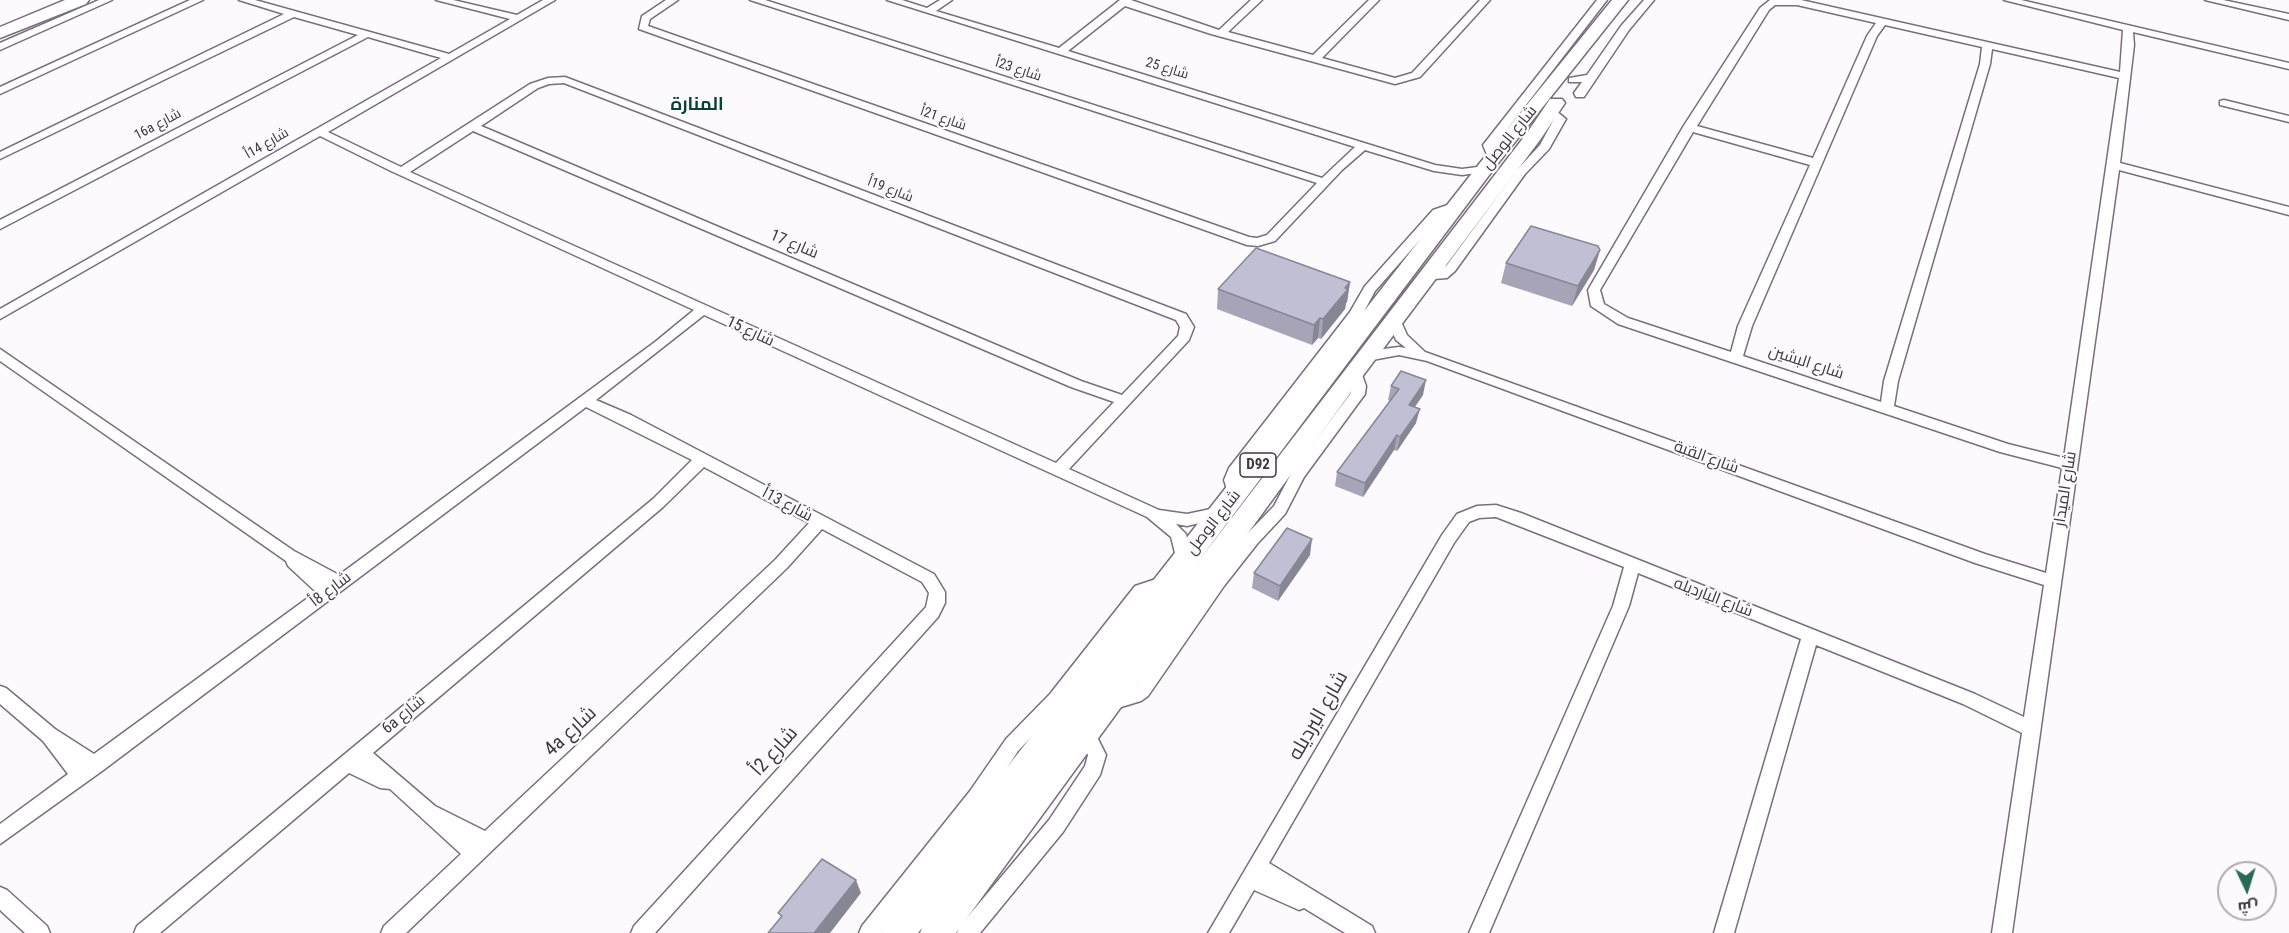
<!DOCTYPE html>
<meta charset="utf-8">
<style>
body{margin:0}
#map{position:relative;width:2289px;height:933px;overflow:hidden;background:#fdfafe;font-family:"Roboto Condensed",Cairo,sans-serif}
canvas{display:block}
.north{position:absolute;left:2217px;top:861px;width:60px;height:60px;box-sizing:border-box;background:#fdfafe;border:2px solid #b0acb1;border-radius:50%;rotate:176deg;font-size:16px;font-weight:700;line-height:24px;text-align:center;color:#3d373e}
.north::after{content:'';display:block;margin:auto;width:21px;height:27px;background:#286958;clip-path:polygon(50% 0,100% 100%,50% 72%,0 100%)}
</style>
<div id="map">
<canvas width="2289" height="933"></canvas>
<div class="north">ش</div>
</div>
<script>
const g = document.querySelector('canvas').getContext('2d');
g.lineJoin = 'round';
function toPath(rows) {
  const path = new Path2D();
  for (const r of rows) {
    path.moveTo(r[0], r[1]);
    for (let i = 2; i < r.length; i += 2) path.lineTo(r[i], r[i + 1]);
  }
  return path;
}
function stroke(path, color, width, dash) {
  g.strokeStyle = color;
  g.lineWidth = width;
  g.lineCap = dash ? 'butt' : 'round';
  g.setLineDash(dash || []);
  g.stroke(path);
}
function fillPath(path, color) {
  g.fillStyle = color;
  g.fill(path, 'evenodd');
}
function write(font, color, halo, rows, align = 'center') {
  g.font = font + ' "Roboto Condensed",Cairo,sans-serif';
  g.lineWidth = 4.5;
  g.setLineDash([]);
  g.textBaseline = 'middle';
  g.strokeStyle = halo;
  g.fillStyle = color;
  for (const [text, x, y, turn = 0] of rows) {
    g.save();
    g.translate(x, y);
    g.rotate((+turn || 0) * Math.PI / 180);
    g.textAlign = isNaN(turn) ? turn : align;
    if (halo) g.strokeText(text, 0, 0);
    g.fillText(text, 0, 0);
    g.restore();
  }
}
const minor = toPath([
 [99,0,112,0,0,50,0,43,99,0],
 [190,0,203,0,0,94,0,87,190,0],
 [239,0,255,0,449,54,510,19,436,0,453,0,517,15,543,0,555,0,328,132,401,167,530,84,548,78,565,77,1186,314,1194,327,1189,340,1069,469,1159,510,1187,514,1220,507,1225,509,1228,513,1225,517,1187,526,1176,524,1186,534,1192,561,1190,565,1178,565,1171,537,1147,517,704,315,596,400,631,415,934,574,945,592,945,603,938,617,655,933,631,933,634,926,926,607,929,593,922,582,822,529,787,568,406,933,381,933,384,926,461,854,390,789,380,788,349,773,160,933,134,933,137,926,653,499,692,460,586,407,102,771,0,844,0,824,68,774,43,741,0,704,0,686,6,688,55,729,94,754,316,592,288,566,286,561,0,361,0,349,294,551,339,575,655,342,694,310,391,171,320,136,0,319,0,309,441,58,368,37,0,229,0,220,358,35,294,17,0,159,0,152,284,14,239,0],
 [564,83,1176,320,1180,327,1178,336,1122,395,1081,381,481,126,538,88,549,84,564,83],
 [473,131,1071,387,1114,402,1056,463,410,172,473,131],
 [704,467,809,523,775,560,485,831,435,806,373,753,663,507,704,467],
 [666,0,678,0,650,19,648,26,1249,237,1257,238,1267,235,1317,183,750,0,765,0,1322,178,1355,147,887,0,902,0,927,8,940,0,952,0,936,11,1059,48,1120,0,1131,0,1219,30,1251,0,1262,0,1228,32,1313,55,1369,0,1379,0,1322,58,1395,78,1412,73,1480,0,1490,0,1420,77,1395,84,1211,34,1125,6,1068,51,1435,165,1462,169,1485,166,1491,169,1485,172,1462,175,1434,171,1365,150,1342,170,1275,241,1258,246,1247,245,639,29,642,16,666,0],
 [1597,0,1607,0,1495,145,1499,158,1497,160,1489,160,1483,145,1597,0],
 [1644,0,1654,0,1629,30,1584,97,1576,97,1574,93,1582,82,1569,82,1569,78,1587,75,1621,26,1644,0],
 [1770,0,1801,0,2120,72,2123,30,2004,0,2021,0,2289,63,2289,69,2133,32,2134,45,2120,163,2289,207,2289,215,2119,170,2012,933,1992,933,2022,733,1963,704,1816,645,1734,933,1714,933,1801,639,1638,573,1629,606,1489,933,1469,933,1613,606,1624,567,1496,517,1479,518,1469,522,1454,543,1269,863,1372,926,1375,933,1345,933,1304,908,1299,910,1254,890,1229,933,1208,933,1442,535,1457,514,1477,506,1496,505,1521,513,1975,694,2024,717,2044,585,1975,563,1427,361,1399,355,1367,361,1360,356,1367,351,1399,347,1406,348,1396,340,1387,320,1394,316,1399,317,1407,335,1425,352,1985,554,2046,573,2062,468,2000,452,1618,324,1591,306,1588,290,1683,127,1760,8,1770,0],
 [1775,5,1797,5,1876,23,1867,36,1813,158,1697,126,1769,10,1775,5],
 [1885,25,1982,47,1980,64,1884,381,1881,402,1743,356,1752,326,1877,36,1885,25],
 [1992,49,2119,78,2064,458,2008,444,1894,406,1898,381,1990,64,1992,49],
 [1693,132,1810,165,1738,326,1731,352,1628,318,1604,304,1600,290,1693,132],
 [2205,0,2223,0,2289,14,2289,20,2205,0],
 [2224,100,2289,116,2289,122,2220,105,2220,101,2224,100],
 [1551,107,1566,119,1549,149,1525,174,1455,271,1447,278,1421,280,1420,277,1421,274,1438,272,1447,265,1517,170,1540,145,1554,119,1546,110,1551,107],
 [1456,202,1460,203,1460,209,1441,216,1375,291,1361,317,1241,473,1240,480,1243,495,1240,499,1230,499,1224,480,1229,468,1350,312,1365,286,1433,210,1456,202],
 [1354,367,1361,372,1366,386,1365,394,1304,477,1285,514,1257,544,1224,586,1148,696,1141,701,1108,711,1102,708,1099,703,1102,698,1130,690,1136,686,1212,576,1245,536,1274,506,1293,470,1351,393,1352,386,1347,372,1354,367],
 [1168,575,1174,576,1176,581,1174,586,1147,596,1062,704,1018,751,984,803,882,933,859,933,862,926,970,791,1006,739,1050,694,1135,586,1168,575],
 [1086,725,1092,727,1106,755,1100,775,1063,832,980,933,957,933,960,926,1049,820,1085,766,1088,755,1077,733,1080,727,1086,725],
 [0,887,7,890,47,926,50,933,25,933,0,910,0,887]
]);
const primary = toPath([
 [1612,0,1628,0,1499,162,1194,567,1527,133,1550,99,1562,99,1565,103,1540,140,1362,377,956,933,920,933,922,928,918,933,882,933,886,922,1487,154,1612,0]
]);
const motorway = toPath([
 [65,0,89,0,86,4,0,38,0,27,65,0]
]);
const wall = toPath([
 [1600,250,1594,270,1572,306,1501,283,1506,263],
 [1350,282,1347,302,1346,303,1345,309,1321,339,1318,338,1312,345,1217,309,1218,289],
 [1391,386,1423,395,1415,407,1416,423,1397,451,1394,450,1363,497,1335,486,1337,472,1390,401,1388,400],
 [1310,555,1278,601,1252,588,1254,573]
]);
const shadedWall = toPath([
 [1600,250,1594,270,1572,306,1578,286],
 [1350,282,1347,302,1346,303,1345,309,1321,339,1323,319],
 [1320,318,1318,338,1312,345,1314,325],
 [1426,380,1423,395,1406,419,1409,405],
 [1420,409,1416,423,1397,451,1400,437],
 [1397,435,1394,450,1363,497,1365,483],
 [1312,539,1310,555,1278,601,1280,586],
 [856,880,861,893,830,933,814,933]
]);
const building = toPath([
 [1531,226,1598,246,1600,250,1578,286,1506,263,1531,226],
 [1256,248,1350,282,1345,288,1348,289,1323,319,1320,318,1314,325,1218,289,1256,248],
 [1401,371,1426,380,1409,405,1420,409,1400,437,1397,435,1365,483,1337,472,1399,389,1391,386,1401,371],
 [1287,528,1312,539,1280,586,1254,573,1287,528],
 [822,859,856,880,814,933,768,933,782,916,778,913,822,859]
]);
const farStreetnames = [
 ["شارع 25",1167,69,17],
 ["شارع 23أ",1018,70,18],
 ["شارع 21أ",943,119,19],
 ["16a شارع",158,125,-28],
 ["شارع 14أ",267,144,-30],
 ["شارع 19أ",890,190,21]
];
const shields = [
 [1258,465,36]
];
const shieldNames = [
 ["D92",1258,465]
];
const streetNames = [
 ["شارع الوصل",1510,138,-51],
 ["شارع 17",794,245,23],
 ["شارع 15",750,332,25],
 ["شارع البشين",1806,363,18],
 ["شارع القبة",1706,458,20],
 ["شارع الميدار",2066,489,-81],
 ["شارع 13أ",787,505,28],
 ["شارع الوصل",1214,523,-52],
 ["شارع 8أ",331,590,-37],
 ["شارع اليارديله",1713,598,21],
 ["6a شارع",404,715,-40]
];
const farDistrictnames = [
 ["المنارة",697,105]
];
const nearStreetnames = [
 ["شارع اليرديله",1319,716,-60],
 ["4a شارع",571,732,-43],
 ["شارع 2أ",775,752,-48]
];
stroke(minor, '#7a6d7d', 3);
stroke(primary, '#7a6d7d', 3);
stroke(motorway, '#7a6d7d', 3);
fillPath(minor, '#fff');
fillPath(primary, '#fff');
fillPath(motorway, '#fff');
fillPath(wall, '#a6a4b6');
fillPath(shadedWall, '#878694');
fillPath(building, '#c1bfd4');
stroke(building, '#878694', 1.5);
write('14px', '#3d373e', '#fdfafe', farStreetnames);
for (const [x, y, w] of shields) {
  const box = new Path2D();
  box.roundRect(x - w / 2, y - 12, w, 24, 4.5);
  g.fillStyle = '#fdfafe';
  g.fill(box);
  stroke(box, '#3d373e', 1.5);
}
write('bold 15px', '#3d373e', null, shieldNames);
write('16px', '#3d373e', '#fdfafe', streetNames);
write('bold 18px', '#0a4234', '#fdfafe', farDistrictnames);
write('20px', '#3d373e', '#fdfafe', nearStreetnames);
</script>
